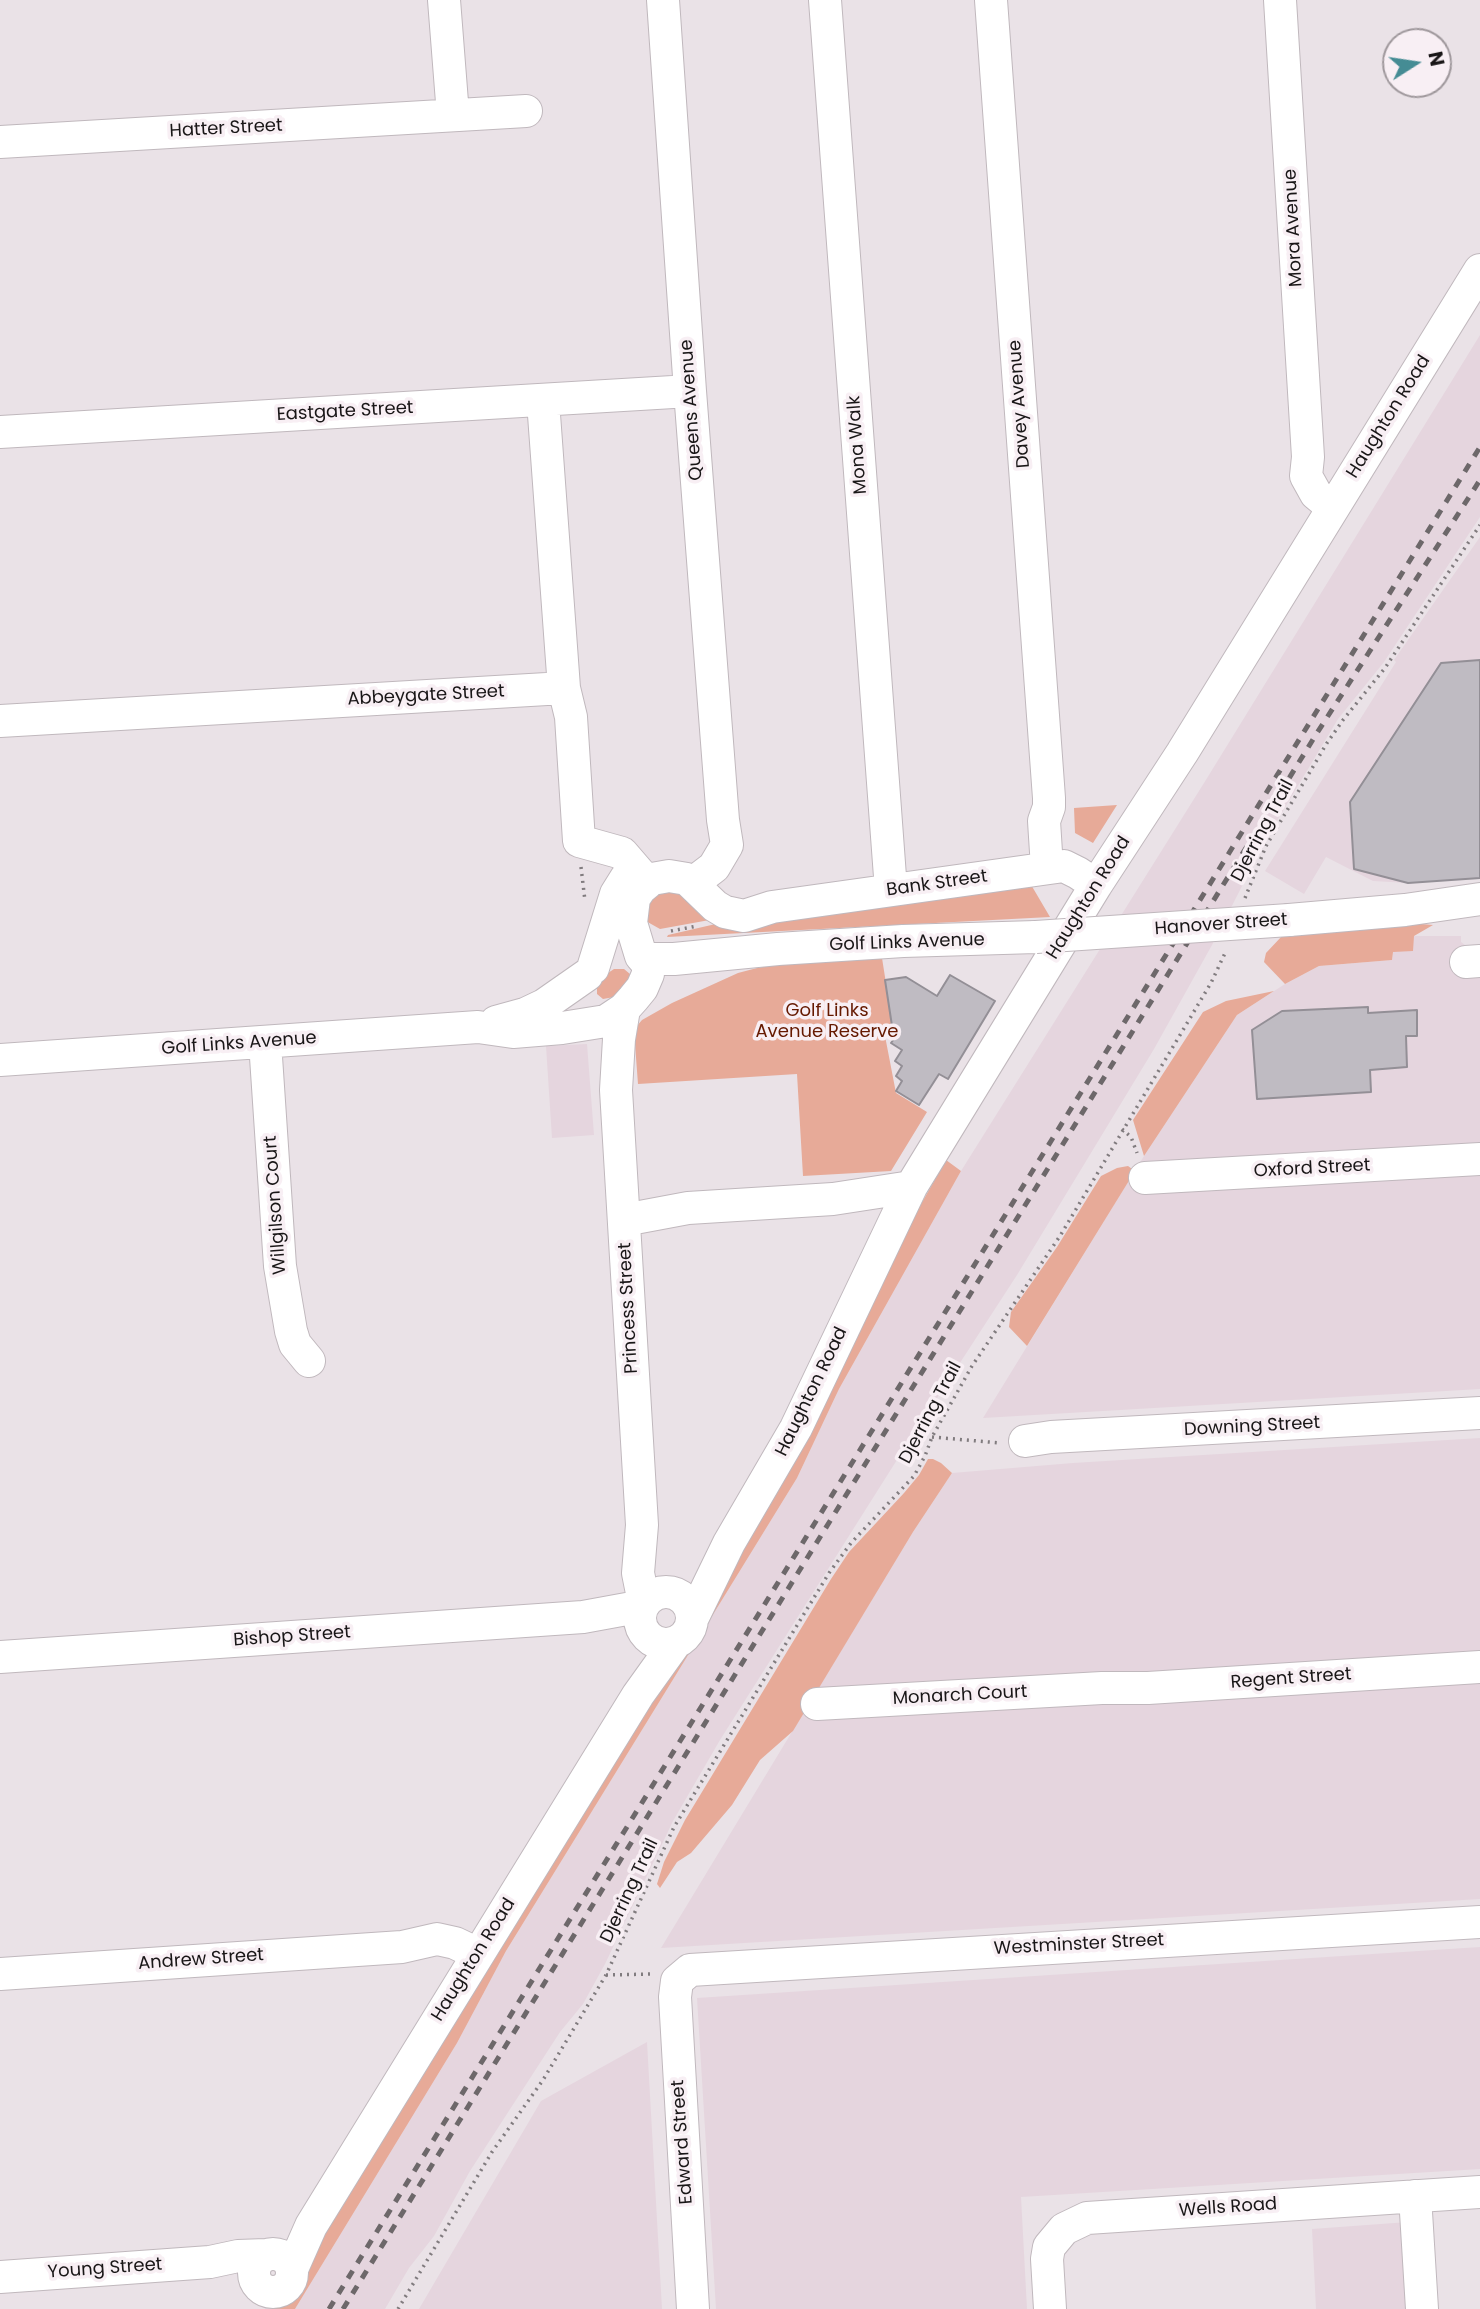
<!DOCTYPE html>
<style>
body{margin:0}
#map{position:relative;width:1480px;height:2309px;overflow:hidden;background:#eae2e7;font-family:Poppins,sans-serif}
canvas{display:block}
.north{position:absolute;left:1382px;top:28px;width:70px;height:70px;box-sizing:border-box;background:#f8eff4;border:2px solid #9f989c;border-radius:50%;rotate:78deg;font-size:19px;font-weight:700;line-height:28px;text-align:center;color:#191617}
.north::after{content:'';display:block;margin:auto;width:24px;height:32px;background:#458c94;clip-path:polygon(50% 0,100% 100%,50% 72%,0 100%)}
</style>
<div id="map">
<canvas width="1480" height="2309"></canvas>
<div class="north">N</div>
</div>
<script>
const g = document.querySelector('canvas').getContext('2d');
g.lineJoin = 'round';
function fillPath(path, color) {
  g.fillStyle = color;
  g.fill(path, 'evenodd');
}
function toPath(rows) {
  const path = new Path2D();
  for (const r of rows) {
    if (r.length === 3) {
      path.moveTo(r[0] + r[2], r[1]);
      path.arc(r[0], r[1], r[2], 0, 2 * Math.PI);
      continue;
    }
    path.moveTo(r[0], r[1]);
    for (let i = 2; i < r.length; i += 2) path.lineTo(r[i], r[i + 1]);
  }
  return path;
}
function stroke(path, color, width, dash) {
  g.strokeStyle = color;
  g.lineWidth = width;
  g.lineCap = dash ? 'butt' : 'round';
  g.setLineDash(dash || []);
  g.stroke(path);
}
function write(font, color, halo, rows, align = 'center') {
  g.font = font + ' Poppins,sans-serif';
  g.lineWidth = 7;
  g.setLineDash([]);
  g.textBaseline = 'middle';
  g.strokeStyle = halo;
  g.fillStyle = color;
  for (const [text, x, y, turn = 0] of rows) {
    g.save();
    g.translate(x, y);
    g.rotate((+turn || 0) * Math.PI / 180);
    g.textAlign = isNaN(turn) ? turn : align;
    if (halo) g.strokeText(text, 0, 0);
    g.fillText(text, 0, 0);
    g.restore();
  }
}
const built = toPath([
 [1480,335,1480,517,1384,662,1338,719,1266,839,1212,945,1154,1049,1017,1275,930,1409,933,1418,915,1443,907,1444,720,1740,673,1821,605,1964,583,2004,560,2032,470,2171,434,2236,409,2268,385,2309,295,2309,457,2043,506,1951,797,1478,839,1389,961,1171,1204,783],
 [1480,537,1480,878,1408,883,1373,881,1326,857,1304,894,1265,871,1396,662,1394,660],
 [1414,936,1461,936,1461,942,1469,948,1480,948,1480,1389,983,1418,1144,1156,1237,1015,1285,984,1319,966,1392,960,1393,952],
 [587,1044,594,1135,552,1138,546,1046],
 [1480,1438,1480,1899,661,1948,913,1532,952,1473,1073,1463],
 [1480,1947,1480,2169,1021,2197,1027,2309,716,2309,697,1998],
 [647,2042,662,2309,419,2309,541,2101],
 [1422,2221,1427,2309,1316,2309,1312,2229]
]);
const green = toPath([
 [1117,805,1093,843,1075,833,1074,808],
 [1030,883,1050,917,667,937,668,935,720,923],
 [667,884,715,919,660,929,644,920,640,907],
 [1410,923,1433,925,1414,936,1413,951,1393,952,1392,960,1319,966,1285,984,1264,962,1266,953,1282,936],
 [882,958,894,1034,885,1036,896,1093,927,1112,891,1171,803,1176,797,1074,638,1084,634,1031,636,1027,642,1020,672,1003,738,973,757,968,780,964],
 [614,969,624,969,630,974,630,980,614,997,603,999,597,994,597,986,605,975],
 [1274,991,1237,1015,1144,1156,1133,1120,1203,1012,1226,1001],
 [946,1160,961,1171,839,1389,797,1478,506,1951,457,2043,295,2309,272,2309,288,2299,308,2275,310,2254,681,1649,692,1640,726,1574,794,1462,835,1383,912,1220],
 [1128,1166,1135,1171,1027,1346,1009,1327,1011,1312,1057,1247,1101,1176,1117,1168],
 [928,1459,933,1459,941,1463,952,1473,913,1532,793,1731,760,1760,732,1805,691,1853,677,1862,660,1888,657,1884,664,1862,685,1820,831,1579,849,1552,904,1493,919,1475]
]);
const building = toPath([
 [1480,660,1480,878,1408,883,1354,869,1350,802,1441,663,1480,660],
 [950,975,995,1001,948,1079,939,1074,919,1105,896,1091,902,1081,896,1076,902,1066,895,1061,902,1050,891,1043,894,1039,885,980,906,977,937,996,950,975],
 [1368,1007,1368,1013,1417,1010,1417,1036,1406,1036,1407,1067,1370,1070,1371,1092,1257,1099,1252,1030,1282,1011,1368,1007]
]);
const path = toPath([
 [581,867,585,901],
 [1245,898,1266,846,1327,743,1343,720,1385,668,1480,525],
 [671,931,697,926],
 [1122,1129,1131,1137,1137,1153],
 [932,1437,1000,1443],
 [606,1975,653,1974],
 [398,2309,492,2152,543,2080,606,1975,674,1827,829,1573,851,1543,914,1476,925,1456,932,1437,972,1366,1060,1236,1211,983,1226,951]
]);
const minor = toPath([
 [444,0,453,115],
 [663,0,690,391,723,820,727,845,714,867,693,883],
 [825,0,891,890],
 [991,0,1049,798,1049,807,1044,821,1047,868],
 [1280,0,1308,457,1306,476,1316,494,1333,508],
 [0,142,526,111],
 [543,401,564,688,571,717,579,841,622,853,647,882],
 [0,432,690,391],
 [0,721,564,688],
 [1289,920,1405,910,1480,899],
 [644,959,674,959,778,949,903,941,1036,937],
 [1466,962,1480,961],
 [593,968,616,894,626,878],
 [624,1009,619,1039,616,1090,642,1525,638,1573,644,1603],
 [496,1022,525,1014,544,1005,587,975],
 [265,1042,280,1266,291,1331,295,1344,309,1361],
 [0,1060,478,1027,513,1032,562,1028,606,1021,624,1009,633,999,642,988,648,974,648,964,641,956,631,923,634,898,640,889,652,879,669,876,687,879,715,906,725,912,744,916,772,907,1064,866,1078,873,1096,885],
 [1145,1178,1480,1159],
 [624,1220,688,1208,833,1199,911,1187],
 [1025,1441,1051,1437,1480,1413],
 [666,1618,26],
 [693,1617,729,1543,796,1428,911,1187,1096,885,1182,753,1480,270],
 [0,1657,583,1617,643,1606],
 [817,1704,1102,1688,1148,1688,1480,1667],
 [0,1974,402,1947,437,1939,455,1943,478,1954],
 [1415,2196,1422,2309],
 [273,2273,19],
 [292,2269,311,2226,638,1695,676,1642],
 [0,2277,210,2262,238,2256,266,2255],
 [693,2309,675,1997,677,1981,690,1970,1480,1922],
 [1050,2309,1047,2259,1049,2247,1064,2229,1087,2218,1480,2192]
]);
const rail = toPath([
 [329,2309,1480,447],
 [343,2309,1317,733,1480,480]
]);
const minorBridge = toPath([
 [1036,937,1289,920]
]);
const streetNames = [
 ["Hatter Street",226,129,-3],
 ["Mora Avenue",1294,228,-93],
 ["Davey Avenue",1020,404,-94],
 ["Queens Avenue",692,410,-94],
 ["Eastgate Street",345,412,-3],
 ["Haughton Road",1389,417,-58],
 ["Mona Walk",858,445,-94],
 ["Abbeygate Street",426,696,-3],
 ["Djerring Trail",1263,831,-62],
 ["Bank Street",937,884,-8],
 ["Haughton Road",1089,898,-58],
 ["Hanover Street",1221,925,-4],
 ["Golf Links Avenue",907,943,-2],
 ["Golf Links Avenue",239,1044,-4],
 ["Oxford Street",1312,1169,-3],
 ["Willgilson Court",276,1205,-94],
 ["Princess Street",629,1308,-93],
 ["Haughton Road",812,1392,-64],
 ["Djerring Trail",931,1413,-62],
 ["Downing Street",1252,1427,-3],
 ["Bishop Street",292,1637,-4],
 ["Regent Street",1291,1679,-4],
 ["Monarch Court",960,1696,-3],
 ["Djerring Trail",630,1891,-65],
 ["Westminster Street",1079,1945,-3],
 ["Andrew Street",201,1960,-4],
 ["Haughton Road",474,1960,-58],
 ["Edward Street",683,2142,-94],
 ["Wells Road",1228,2208,-4],
 ["Young Street",105,2269,-4]
];
const parkNames = [
 ["Golf Links",827,1011],
 ["Avenue Reserve",827,1032]
];
fillPath(built, '#e5d5de');
fillPath(green, '#e7aa98');
fillPath(building, '#bfbbc2');
stroke(building, '#938f96', 2);
stroke(minor, '#c0b8bd', 34);
stroke(path, '#807b7e', 3.5, [2, 5]);
stroke(minor, '#fff', 32);
stroke(rail, '#6d686a', 5, [9, 9]);
stroke(minorBridge, '#c0b8bd', 34, []);
stroke(minorBridge, '#fff', 32);
write('18px', '#191617', '#f8eff4', streetNames);
write('18px', '#651900', '#f8eff4', parkNames);
</script>
